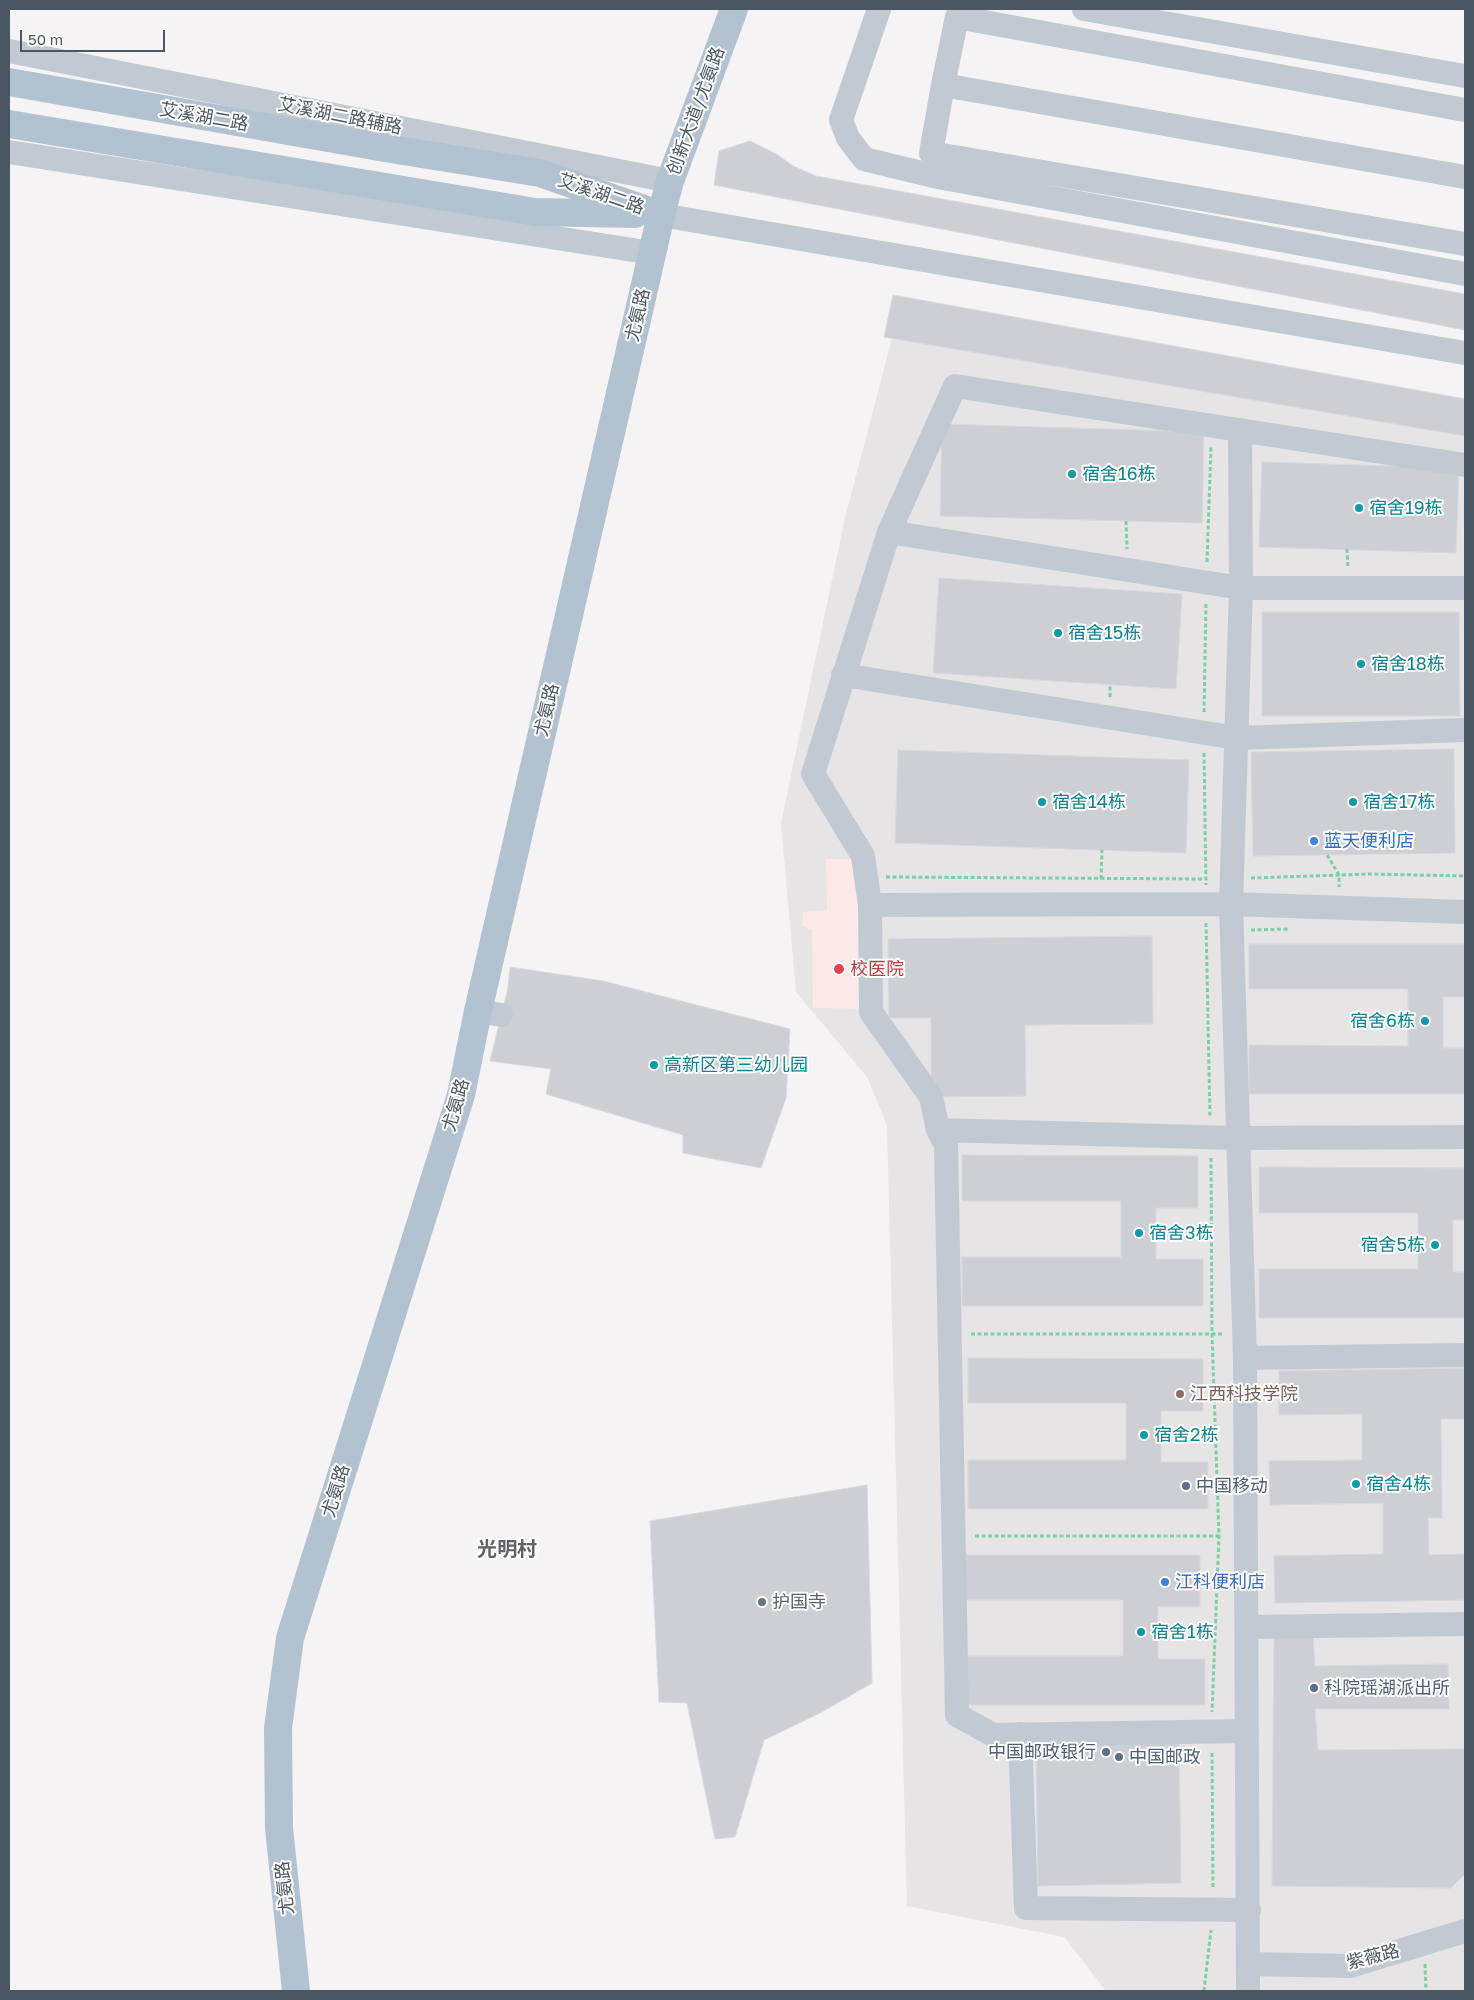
<!DOCTYPE html>
<meta charset="utf-8">
<style>
body{margin:0}
#map{position:relative;width:1474px;height:2000px;overflow:hidden;background:#f5f3f3;font-family:"Golos Text",sans-serif}
canvas{display:block}
.frame{position:absolute;inset:0;border:10px solid #4a5661;pointer-events:none}
.scale{position:absolute;left:20px;top:30px;width:145px;height:22px;box-sizing:border-box;border:2px solid #4a5661;border-top:0;padding-left:6px;font-size:15px;line-height:18px;white-space:nowrap;color:#4a5661;-webkit-text-stroke:4px #fff;paint-order:stroke}
</style>
<div id="map">
<canvas width="1474" height="2000"></canvas>
<div class="frame"></div>
<div class="scale">50 m</div>
</div>
<script>
const g = document.querySelector('canvas').getContext('2d');
g.lineJoin = 'round';
function fillPath(path, color) {
  g.fillStyle = color;
  g.fill(path, 'evenodd');
}
function toPath(rows) {
  const path = new Path2D();
  for (const r of rows) {
    path.moveTo(r[0], r[1]);
    for (let i = 2; i < r.length; i += 2) path.lineTo(r[i], r[i + 1]);
  }
  return path;
}
function stroke(path, color, width, dash) {
  g.strokeStyle = color;
  g.lineWidth = width;
  g.lineCap = dash ? 'butt' : 'round';
  g.setLineDash(dash || []);
  g.stroke(path);
}
function write(font, color, halo, rows, align = 'center') {
  g.font = font + ' "Golos Text","Noto Sans SC",sans-serif';
  g.lineWidth = 4;
  g.setLineDash([]);
  g.textBaseline = 'middle';
  g.strokeStyle = halo;
  g.fillStyle = color;
  for (const [text, x, y, turn = 0] of rows) {
    g.save();
    g.translate(x, y);
    g.rotate((+turn || 0) * Math.PI / 180);
    g.textAlign = isNaN(turn) ? turn : align;
    if (halo) g.strokeText(text, 0, 0);
    g.fillText(text, 0, 0);
    g.restore();
  }
}
const education = toPath([
 [892,338,1465,436,1465,1991,1106,1991,1064,1937,907,1906,887,1125,867,1077,796,992,781,823,845,518]
]);
const medical = toPath([
 [826,859,862,859,868,1009,813,1008,812,930,802,926,803,912,827,910]
]);
const building = toPath([
 [750,141,778,155,793,166,816,176,1465,294,1465,330,714,185,719,151,750,141],
 [893,295,1465,399,1465,436,884,337,893,295],
 [942,424,1204,432,1202,523,940,516,942,424],
 [1262,462,1459,468,1456,553,1259,547,1262,462],
 [939,578,1182,594,1176,689,933,673,939,578],
 [1262,612,1459,612,1460,716,1262,716,1262,612],
 [1454,749,1455,853,1253,856,1251,752,1454,749],
 [898,750,1189,760,1186,853,895,843,898,750],
 [1152,936,1153,1024,1025,1025,1026,1096,931,1097,931,1018,889,1018,888,939,1152,936],
 [1249,944,1465,944,1465,997,1443,997,1443,1048,1465,1048,1465,1094,1249,1094,1249,1045,1408,1046,1408,989,1249,989,1249,944],
 [510,967,603,981,790,1029,786,1098,761,1168,683,1153,683,1135,546,1094,551,1069,490,1061,508,988,510,967],
 [962,1155,1198,1156,1198,1208,1156,1208,1156,1259,1203,1259,1203,1306,962,1306,962,1257,1121,1257,1121,1201,962,1201,962,1155],
 [1259,1167,1465,1168,1465,1220,1453,1220,1453,1272,1465,1272,1465,1318,1259,1318,1259,1269,1418,1269,1418,1213,1259,1213,1259,1167],
 [968,1358,1203,1359,1203,1411,1161,1411,1161,1462,1208,1462,1208,1509,968,1509,968,1460,1126,1460,1126,1403,968,1403,968,1358],
 [1465,1368,1465,1419,1441,1419,1442,1518,1428,1518,1429,1555,1465,1554,1465,1600,1275,1603,1274,1556,1383,1554,1383,1503,1270,1505,1269,1461,1362,1460,1362,1414,1279,1415,1279,1371,1465,1368],
 [867,1485,872,1683,822,1712,764,1740,735,1837,715,1839,687,1703,659,1702,650,1521,867,1485],
 [964,1555,1200,1555,1200,1607,1158,1607,1158,1659,1205,1659,1205,1705,964,1705,964,1656,1123,1656,1123,1600,964,1600,964,1555],
 [1274,1633,1313,1634,1315,1666,1448,1664,1449,1709,1315,1709,1318,1750,1465,1749,1465,1874,1451,1888,1272,1886,1274,1633],
 [1179,1741,1181,1883,1038,1886,1036,1743,1179,1741]
]);
const path = toPath([
 [1126,521,1127,549],
 [1347,549,1348,567],
 [1207,562,1211,446],
 [1110,697,1110,685],
 [1204,712,1206,603],
 [1204,753,1206,885],
 [1327,855,1339,875,1339,887],
 [886,877,1207,879],
 [1251,878,1370,874,1465,876],
 [1101,879,1102,850],
 [1206,923,1210,1117],
 [1251,930,1290,929],
 [1211,1158,1212,1334,1219,1536,1212,1712],
 [971,1334,1224,1334],
 [975,1536,1221,1536],
 [1212,1753,1213,1889],
 [1425,1964,1426,1991],
 [1204,1991,1211,1930]
]);
const minor = toPath([
 [879,9,841,120,848,138,864,159,938,177,1465,274],
 [1084,9,1465,76],
 [9,51,670,181],
 [943,85,957,17,1465,110],
 [9,152,652,253],
 [1465,177,943,85,931,153,1465,244],
 [661,215,1465,353],
 [889,532,1241,588,1465,588],
 [843,675,1237,738,1465,730],
 [870,905,1231,904,1241,588,1240,430],
 [478,1011,501,1015],
 [938,1130,1239,1138,1465,1137],
 [1245,1358,1465,1355],
 [1247,1627,1465,1624],
 [1247,1731,993,1735,957,1715,946,1145,938,1130,931,1097,871,1012,870,905,863,856,813,774,889,532,955,386,1465,465],
 [1020,1734,1026,1908,1249,1910],
 [1248,1964,1350,1966,1465,1931],
 [1248,1991,1245,1358,1231,904,1465,912]
]);
const major = toPath([
 [9,82,391,149,540,173,661,215],
 [9,124,535,212,635,214],
 [296,1991,279,1828,278,1728,290,1638,461,1095,478,1011,661,215,670,181,734,9]
]);
const markers = [
 [1072,474,5,"#0f9aa8"],
 [1359,508,5,"#0f9aa8"],
 [1058,633,5,"#0f9aa8"],
 [1361,664,5,"#0f9aa8"],
 [1042,802,5,"#0f9aa8"],
 [1353,802,5,"#0f9aa8"],
 [1314,841,5,"#3f7fe0"],
 [839,969,6,"#e0444e"],
 [1425,1021,5,"#0f9aa8"],
 [654,1065,5,"#0f9aa8"],
 [1139,1233,5,"#0f9aa8"],
 [1435,1245,5,"#0f9aa8"],
 [1180,1394,5,"#8d6e63"],
 [1144,1435,5,"#0f9aa8"],
 [1356,1484,5,"#0f9aa8"],
 [1186,1486,5,"#5c6f8a"],
 [1165,1582,5,"#3f7fe0"],
 [762,1602,5,"#6b7280"],
 [1141,1632,5,"#0f9aa8"],
 [1314,1688,5,"#5c6f8a"],
 [1106,1752,5,"#5c6f8a"],
 [1119,1757,5,"#5c6f8a"]
];
const streetNames = [
 ["创新大道/尤氨路",696,111,-70],
 ["艾溪湖二路辅路",340,116,11],
 ["艾溪湖二路",204,117,10],
 ["艾溪湖二路",601,194,19],
 ["尤氨路",638,315,-77],
 ["尤氨路",547,710,-77],
 ["尤氨路",456,1105,-74],
 ["尤氨路",336,1491,-73],
 ["尤氨路",285,1888,-96],
 ["紫薇路",1373,1957,-14]
];
const cultureNames = [
 ["宿舍16栋",1082,474],
 ["宿舍19栋",1369,508],
 ["宿舍15栋",1068,633],
 ["宿舍18栋",1371,664],
 ["宿舍14栋",1052,802],
 ["宿舍17栋",1363,802],
 ["宿舍6栋",1415,1021,"right"],
 ["高新区第三幼儿园",664,1065],
 ["宿舍3栋",1149,1233],
 ["宿舍5栋",1425,1245,"right"],
 ["宿舍2栋",1154,1435],
 ["宿舍4栋",1366,1484],
 ["宿舍1栋",1151,1632]
];
const shopNames = [
 ["蓝天便利店",1324,841],
 ["江科便利店",1175,1582]
];
const healthNames = [
 ["校医院",850,969]
];
const educationNames = [
 ["江西科技学院",1190,1394]
];
const serviceNames = [
 ["中国移动",1196,1486],
 ["科院瑶湖派出所",1324,1688],
 ["中国邮政银行",1096,1752,"right"],
 ["中国邮政",1129,1757]
];
const worshipNames = [
 ["护国寺",772,1602]
];
const quarterNames = [
 ["光明村",507,1550]
];
fillPath(education, '#e6e4e5');
fillPath(medical, '#fce8e6');
fillPath(building, '#cdcfd5');
stroke(building, '#d7d9de', 1);
stroke(path, '#7ad0a6', 3, [4, 2.5]);
stroke(minor, '#c1cad2', 24);
stroke(major, '#b3c2d1', 28);
for (const [x, y, r, color] of markers) {
  const dot = new Path2D();
  dot.arc(x, y, r, 0, 2 * Math.PI);
  g.fillStyle = color;
  g.fill(dot);
  stroke(dot, '#fff', 2);
}
write('18px', '#4a5661', '#fff', streetNames);
write('18px', '#0d838f', '#fff', cultureNames, 'left');
write('18px', '#366cbe', '#fff', shopNames, 'left');
write('18px', '#be3a42', '#fff', healthNames, 'left');
write('18px', '#785e54', '#fff', educationNames, 'left');
write('18px', '#4e5e75', '#fff', serviceNames, 'left');
write('18px', '#5b616d', '#fff', worshipNames, 'left');
write('bold 20px', '#5f6368', '#fff', quarterNames);
</script>
